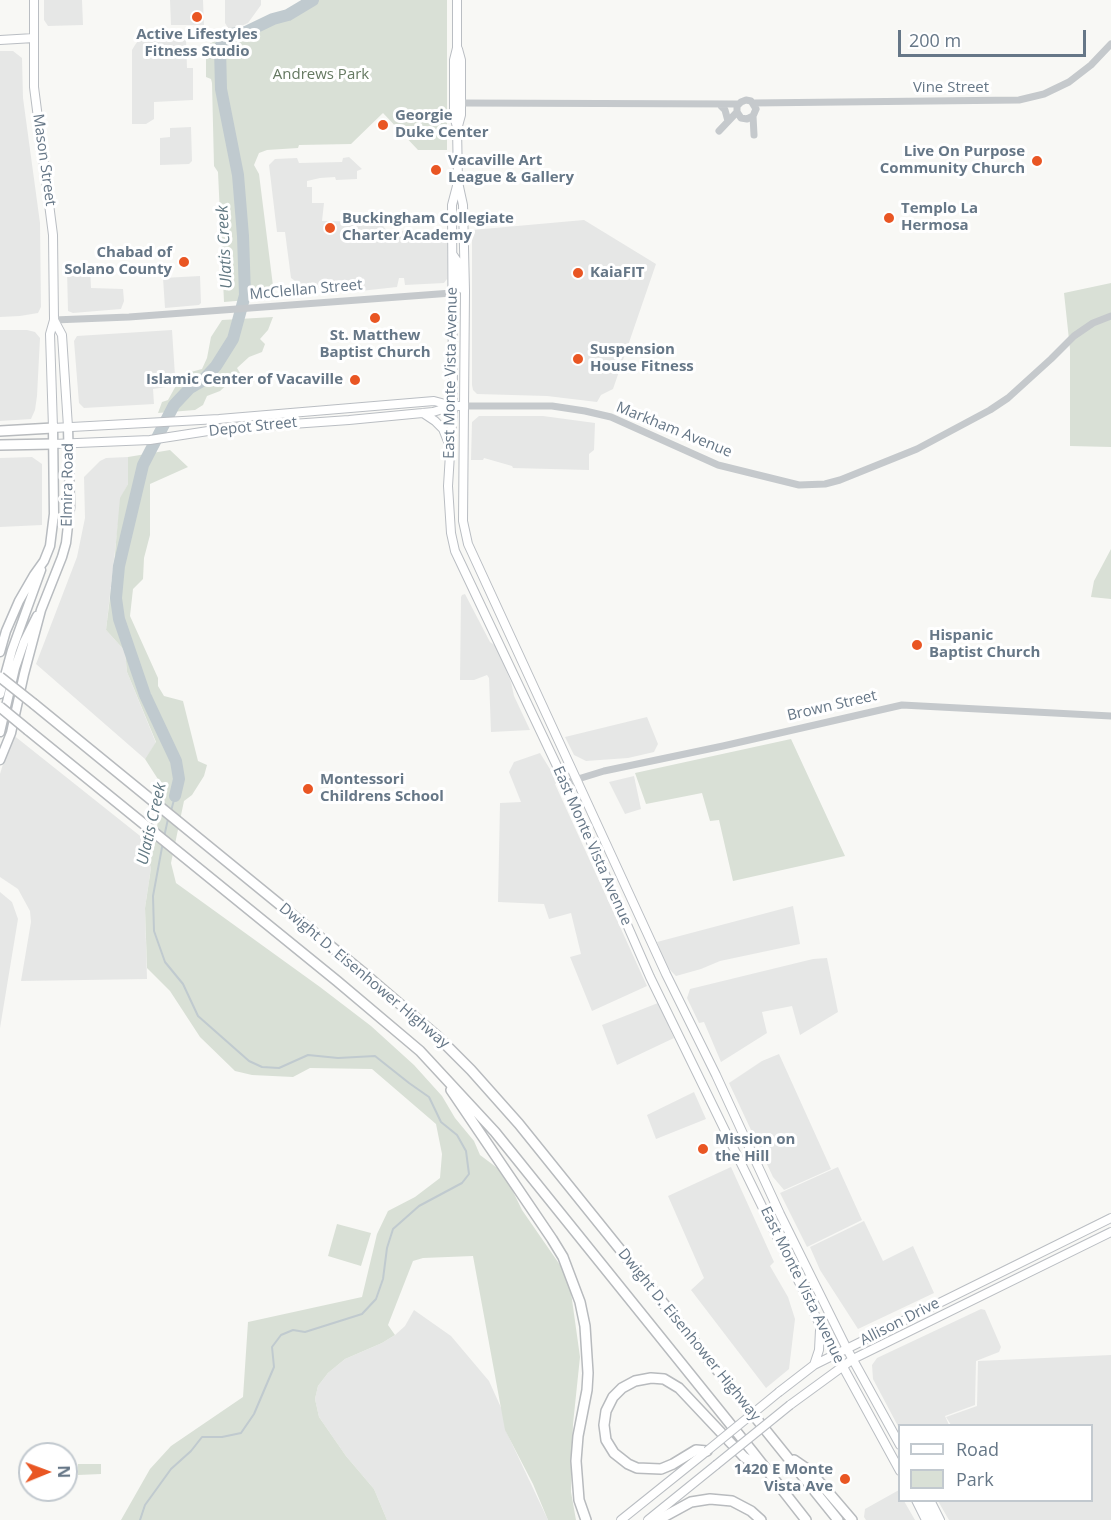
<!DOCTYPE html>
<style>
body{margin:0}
#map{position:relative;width:1111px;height:1520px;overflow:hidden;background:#f8f8f5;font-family:"Open Sans",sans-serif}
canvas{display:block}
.legend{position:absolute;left:898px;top:1424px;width:195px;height:78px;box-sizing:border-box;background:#fff;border:2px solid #c2c9cf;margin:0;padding:8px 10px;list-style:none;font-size:18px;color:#667787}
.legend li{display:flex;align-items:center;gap:12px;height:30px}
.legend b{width:30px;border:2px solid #c2c9cf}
.north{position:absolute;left:18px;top:1442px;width:60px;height:60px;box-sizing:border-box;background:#fff;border:2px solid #c2c9cf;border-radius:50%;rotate:89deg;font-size:16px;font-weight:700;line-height:24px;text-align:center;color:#667787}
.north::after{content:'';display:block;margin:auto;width:21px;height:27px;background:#e95623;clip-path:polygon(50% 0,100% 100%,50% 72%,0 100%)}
.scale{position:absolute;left:898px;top:30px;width:188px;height:27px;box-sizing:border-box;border:3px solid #667787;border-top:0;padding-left:8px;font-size:18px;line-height:21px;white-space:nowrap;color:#667787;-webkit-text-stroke:4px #fff;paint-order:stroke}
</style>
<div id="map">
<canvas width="1111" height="1520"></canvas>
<ul class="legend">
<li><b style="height:8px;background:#fff"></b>Road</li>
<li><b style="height:16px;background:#d9e0d6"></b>Park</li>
</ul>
<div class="north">N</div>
<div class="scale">200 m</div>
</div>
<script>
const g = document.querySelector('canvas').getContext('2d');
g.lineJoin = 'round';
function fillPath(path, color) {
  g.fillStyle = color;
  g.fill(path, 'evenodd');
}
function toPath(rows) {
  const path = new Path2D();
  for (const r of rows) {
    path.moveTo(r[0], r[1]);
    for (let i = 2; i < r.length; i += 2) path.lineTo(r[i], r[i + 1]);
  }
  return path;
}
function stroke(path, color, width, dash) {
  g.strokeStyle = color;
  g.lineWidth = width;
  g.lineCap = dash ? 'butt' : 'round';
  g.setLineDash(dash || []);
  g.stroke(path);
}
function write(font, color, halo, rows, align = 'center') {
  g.font = font + ' "Open Sans",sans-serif';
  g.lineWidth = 6;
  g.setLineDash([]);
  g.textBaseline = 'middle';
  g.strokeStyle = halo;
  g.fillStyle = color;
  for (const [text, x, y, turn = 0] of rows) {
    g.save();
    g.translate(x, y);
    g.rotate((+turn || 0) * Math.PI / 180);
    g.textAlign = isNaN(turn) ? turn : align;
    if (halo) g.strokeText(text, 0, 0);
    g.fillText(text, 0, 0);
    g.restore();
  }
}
const built = toPath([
 [44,0,82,0,83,25,48,26,44,20],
 [170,0,203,0,204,25,171,25],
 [225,0,261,0,261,5,248,23,230,31,225,23],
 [186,40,187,68,193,68,193,100,154,102,154,119,146,124,132,124,132,50,135,45,138,41],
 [0,51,13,51,22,58,23,98,40,223,41,307,38,313,20,316,0,317],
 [191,127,192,161,189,164,160,165,160,138,170,137,170,128],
 [349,157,362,169,357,171,357,179,336,180,335,177,320,178,307,181,307,187,312,187,312,203,324,203,322,221,380,222,387,231,447,231,447,279,444,283,405,285,404,278,399,278,397,287,342,293,341,284,321,286,314,290,305,288,291,278,285,232,277,232,269,165,275,159,297,158,299,163,342,162,343,158],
 [584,220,656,264,613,389,601,395,597,402,547,396,477,394,473,390,472,385,472,230],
 [70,266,90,267,91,288,123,289,124,301,121,309,73,313,68,311,67,269],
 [200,276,201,303,199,305,165,308,163,278],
 [0,330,27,330,35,332,40,338,37,396,35,410,31,419,0,421],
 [172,330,175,376,173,383,166,387,153,389,154,404,84,408,79,403,74,341,77,336],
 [479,416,543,416,595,423,594,450,589,454,589,470,513,468,512,466,484,458,483,460,471,460,472,422],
 [32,457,42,464,42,525,0,527,0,458],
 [128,457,128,484,121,498,106,630,125,651,127,672,156,743,145,759,36,664,77,557,85,518,84,477,100,461,106,458],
 [465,594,490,642,496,646,511,682,514,696,530,730,491,732,489,678,487,675,474,680,460,680,461,597,462,595],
 [647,717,658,744,654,752,628,758,586,761,574,755,565,737],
 [12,734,154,847,148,859,151,868,145,908,147,979,21,981,31,922,30,911,18,889,0,877,0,774],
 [540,753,558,782,555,784,647,986,592,1011,570,957,581,954,571,913,549,919,544,904,498,902,500,803,521,802,509,772,514,762],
 [634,776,641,809,625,814,609,782],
 [0,892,12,902,18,919,0,1028],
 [793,906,800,944,720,961,701,969,676,976,666,966,657,942],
 [827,958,838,1012,800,1035,792,1006,762,1012,767,1033,721,1062,704,1022,699,1023,687,998,690,989,813,959],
 [658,1003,674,1038,617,1065,602,1025],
 [779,1054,831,1169,784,1190,773,1177,729,1083,762,1061],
 [694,1092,706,1119,656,1139,647,1115],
 [731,1167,774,1262,770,1266,788,1297,795,1319,789,1369,766,1388,691,1290,704,1278,668,1196],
 [838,1167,862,1220,807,1247,780,1193],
 [864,1221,883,1261,913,1246,934,1293,858,1329,820,1270,810,1247],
 [981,1309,985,1310,1001,1347,999,1352,976,1361,975,1405,945,1416,949,1425,900,1426,899,1428,873,1379,872,1365,877,1358],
 [414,1310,451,1336,489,1381,503,1412,506,1431,548,1520,387,1520,374,1489,346,1456,319,1417,315,1399,318,1386,328,1373,345,1359,382,1343,395,1335,405,1326],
 [1111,1355,1111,1520,949,1520,938,1501,1092,1500,1092,1426,951,1425,946,1417,977,1406,978,1361],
 [899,1490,900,1500,904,1501,915,1520,866,1520,864,1517,865,1509]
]);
const green = toPath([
 [309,0,447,0,447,150,418,150,383,113,351,144,299,145,298,148,267,150,259,153,254,165,259,174,274,294,271,298,224,302,218,172,214,166,212,83,211,79,206,77,206,46,229,33,245,30,272,17,287,13],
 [1111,283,1111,447,1070,446,1070,349,1064,293],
 [273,317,268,330,260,339,265,344,262,352,249,357,237,368,240,373,220,391,207,396,203,405,195,410,158,413,162,402,168,400,178,382,187,373,202,369,207,358,211,337,222,320],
 [170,450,188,467,150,484,150,535,144,558,143,579,133,589,130,616,158,678,158,686,164,696,183,701,198,761,207,765,204,776,192,795,184,801,171,863,176,883,320,987,371,1026,414,1065,442,1096,455,1118,474,1141,480,1155,504,1173,522,1210,569,1278,580,1357,573,1424,571,1492,576,1520,548,1520,533,1484,505,1430,473,1256,423,1258,413,1261,388,1325,395,1335,382,1343,345,1359,328,1373,318,1386,315,1399,319,1417,346,1456,374,1489,387,1520,121,1520,150,1469,171,1446,243,1397,248,1322,362,1297,377,1234,388,1211,415,1197,440,1178,442,1154,436,1124,372,1069,310,1068,293,1077,252,1075,235,1071,200,1037,170,991,147,968,145,908,151,868,148,859,154,847,163,787,145,759,156,742,127,672,125,651,106,630,114,564,120,498,128,484,128,457],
 [1111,549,1111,599,1091,597,1094,581],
 [791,739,845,856,733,881,719,820,710,821,702,793,646,804,635,773],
 [337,1224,371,1233,361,1266,328,1256],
 [78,1464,101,1464,101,1474,78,1475]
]);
const stream = toPath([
 [171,811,175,796],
 [164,837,168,819],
 [140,1520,145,1505,171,1469,191,1451,202,1437,222,1437,241,1433,254,1414,274,1367,272,1347,281,1335,293,1330,305,1332,362,1314,376,1299,383,1279,387,1248,393,1229,419,1206,462,1183,469,1174,466,1151,457,1135,441,1122,429,1097,409,1083,375,1056,338,1058,308,1055,279,1068,262,1067,249,1061,198,1016,183,984,165,962,154,931,153,896,163,842]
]);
const river = toPath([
 [175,796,179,779,176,761,145,695,119,619,116,598,119,566,143,465,174,405,190,388,202,381,216,366,233,339,245,295,243,236,238,175,221,89,220,47,231,34,246,32,273,19,288,15,313,0]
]);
const tertiary = toPath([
 [461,103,738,104],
 [753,103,1019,100,1044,94,1069,82,1091,65,1111,44],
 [721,106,725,110,728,121],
 [737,112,741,118,747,119,753,116,756,109],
 [753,116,754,135],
 [719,131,737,112,737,106,741,102,746,100,751,101,756,109],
 [54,320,129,317,452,293],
 [464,406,552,406,585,411,611,417,718,465,799,485,825,484,840,480,917,449,990,410,1008,398,1051,359,1074,336,1093,323,1111,316],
 [565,783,604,771,723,746,902,705,1111,716]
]);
const secondary = toPath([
 [34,0,34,87,53,235,54,320,50,334,53,428,219,419,434,401,453,406],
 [457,0,457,48,454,60,454,116,457,127,458,182,463,205,465,291,463,521,468,544,666,974,716,1075,780,1214,847,1349,900,1445],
 [0,40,34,38],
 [458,126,461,115,461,60,458,49],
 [457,186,452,205,453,406,448,486,451,533,455,551,565,783,650,977,819,1323,900,1471],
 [453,255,459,264,460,287,464,290],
 [54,320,62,335,68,427],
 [423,413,435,421,443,429,449,444],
 [53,444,150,440,221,429,349,420,433,412,453,406,464,406],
 [814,1365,819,1350,820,1330],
 [779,1392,814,1365,1111,1218],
 [790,1405,853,1359,1111,1232],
 [916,1500,926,1520],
 [923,1500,934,1520],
 [930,1500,940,1520],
 [621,1520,707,1451],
 [648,1520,716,1465]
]);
const primary = toPath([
 [0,652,6,631,19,601,34,575,44,561,50,546,54,514,53,428],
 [0,694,12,650,41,570],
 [0,732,15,668,24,642,37,616],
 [0,760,11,733,24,674,41,610,62,557,66,543,70,507,68,427]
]);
const motorway = toPath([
 [0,431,53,428],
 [0,445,53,444],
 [34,704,366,975,436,1035,471,1070,519,1124,838,1520],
 [28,730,337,981,420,1051,495,1132,752,1451,806,1520],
 [451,1090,552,1239,563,1257,580,1302,585,1326,588,1373,587,1390,578,1436,576,1461,579,1500,586,1520],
 [707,1451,696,1450,673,1464,661,1469,637,1468,628,1464,614,1453,606,1440,604,1425,606,1411,613,1397,622,1388,635,1381,651,1378,664,1379,679,1388,744,1457,762,1469],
 [794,1460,810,1471,852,1520],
 [658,1520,691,1502,710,1499,732,1501,751,1511,761,1520]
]);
const secondaryBridge = toPath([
 [707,1451,779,1392],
 [716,1465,790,1405]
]);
const motorwayBridge = toPath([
 [0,677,34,704],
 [0,707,28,730]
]);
const markers = [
 [197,17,6,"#e95623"],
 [383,125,6,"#e95623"],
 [1037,161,6,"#e95623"],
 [436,170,6,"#e95623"],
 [889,218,6,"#e95623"],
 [330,228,6,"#e95623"],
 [184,262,6,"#e95623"],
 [578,273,6,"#e95623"],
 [375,318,6,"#e95623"],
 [578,359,6,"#e95623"],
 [355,380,6,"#e95623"],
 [917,645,6,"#e95623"],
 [308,789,6,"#e95623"],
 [703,1149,6,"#e95623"],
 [845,1479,6,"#e95623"]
];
const poiNames = [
 ["Active Lifestyles",197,35,"center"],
 ["Fitness Studio",197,52,"center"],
 ["Georgie",395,116],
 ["Duke Center",395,133],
 ["Live On Purpose",1025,152,"right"],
 ["Community Church",1025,169,"right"],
 ["Vacaville Art",448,161],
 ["League & Gallery",448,178],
 ["Templo La",901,209],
 ["Hermosa",901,226],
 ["Buckingham Collegiate",342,219],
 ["Charter Academy",342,236],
 ["Chabad of",172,253,"right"],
 ["Solano County",172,270,"right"],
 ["KaiaFIT",590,273],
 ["St. Matthew",375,336,"center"],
 ["Baptist Church",375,353,"center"],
 ["Suspension",590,350],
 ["House Fitness",590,367],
 ["Islamic Center of Vacaville",343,380,"right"],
 ["Hispanic",929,636],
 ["Baptist Church",929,653],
 ["Montessori",320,780],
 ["Childrens School",320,797],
 ["Mission on",715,1140],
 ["the Hill",715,1157],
 ["1420 E Monte",833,1470,"right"],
 ["Vista Ave",833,1487,"right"]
];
const parkNames = [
 ["Andrews Park",321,75]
];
const streetNames = [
 ["Vine Street",951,88],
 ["Mason Street",44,160,82],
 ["McClellan Street",306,290,-5],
 ["East Monte Vista Avenue",451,373,-89],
 ["Depot Street",253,427,-6],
 ["Markham Avenue",674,430,22],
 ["Elmira Road",68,485,-89],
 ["Brown Street",832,706,-13],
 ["East Monte Vista Avenue",592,846,66],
 ["Dwight D. Eisenhower Highway",364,976,40],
 ["East Monte Vista Avenue",802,1285,64],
 ["Allison Drive",900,1322,-27],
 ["Dwight D. Eisenhower Highway",689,1335,51]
];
const waterNames = [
 ["Ulatis Creek",225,247,-93],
 ["Ulatis Creek",152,824,-77]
];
fillPath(built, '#e6e7e6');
fillPath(green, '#d9e0d6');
stroke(stream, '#c0cacf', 2);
stroke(river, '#c0cacf', 12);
stroke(secondary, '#babec3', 10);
stroke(primary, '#b8bcc0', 11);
stroke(motorway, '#b8bbbe', 12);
stroke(tertiary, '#c5c9cc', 7);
stroke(secondary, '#fff', 8);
stroke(primary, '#fff', 8);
stroke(motorway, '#fff', 9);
stroke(secondaryBridge, '#babec3', 10, []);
stroke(motorwayBridge, '#b8bbbe', 12, []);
stroke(secondaryBridge, '#fff', 8);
stroke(motorwayBridge, '#fff', 9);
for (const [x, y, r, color] of markers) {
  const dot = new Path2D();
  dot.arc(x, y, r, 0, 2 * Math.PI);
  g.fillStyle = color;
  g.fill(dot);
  stroke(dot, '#fff', 2);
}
write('bold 15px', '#667787', '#fff', poiNames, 'left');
write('15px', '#657961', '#fff', parkNames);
write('15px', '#667787', '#fff', streetNames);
write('italic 16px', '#627983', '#fff', waterNames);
</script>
